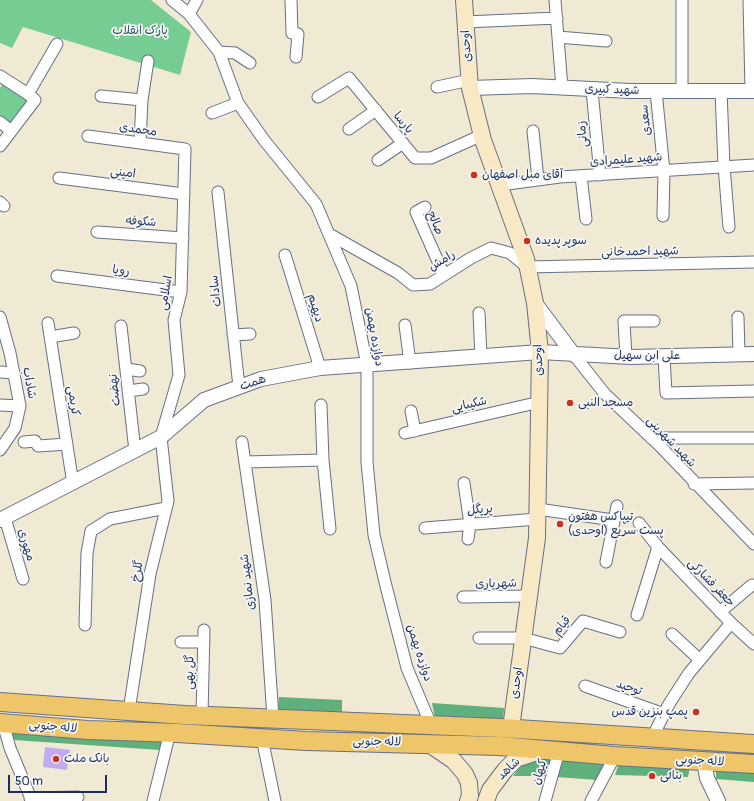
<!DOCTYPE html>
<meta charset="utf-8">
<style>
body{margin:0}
#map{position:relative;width:754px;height:801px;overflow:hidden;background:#f0e9d4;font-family:Pangolin,sans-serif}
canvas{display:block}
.scale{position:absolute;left:8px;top:775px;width:99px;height:18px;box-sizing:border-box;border:2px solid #1b2f5e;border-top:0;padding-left:5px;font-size:12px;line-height:14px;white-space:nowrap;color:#1b2f5e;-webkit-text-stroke:3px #f6f6f2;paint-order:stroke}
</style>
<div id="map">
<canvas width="754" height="801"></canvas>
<div class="scale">50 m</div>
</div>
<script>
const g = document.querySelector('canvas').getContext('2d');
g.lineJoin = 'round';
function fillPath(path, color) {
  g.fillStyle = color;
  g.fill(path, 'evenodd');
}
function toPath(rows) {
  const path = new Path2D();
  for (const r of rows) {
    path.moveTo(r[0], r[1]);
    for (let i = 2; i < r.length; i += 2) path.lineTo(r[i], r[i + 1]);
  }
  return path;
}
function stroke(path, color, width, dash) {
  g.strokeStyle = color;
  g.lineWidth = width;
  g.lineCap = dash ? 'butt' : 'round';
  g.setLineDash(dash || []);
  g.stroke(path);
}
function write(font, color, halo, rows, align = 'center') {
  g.font = font + ' Pangolin,"Playpen Sans Arabic",sans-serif';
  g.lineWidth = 3.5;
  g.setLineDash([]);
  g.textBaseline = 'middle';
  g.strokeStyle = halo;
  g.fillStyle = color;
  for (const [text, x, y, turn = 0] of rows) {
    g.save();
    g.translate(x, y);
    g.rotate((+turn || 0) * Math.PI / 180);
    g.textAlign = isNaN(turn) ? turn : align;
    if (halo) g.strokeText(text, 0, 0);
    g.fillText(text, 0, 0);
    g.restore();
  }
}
const green = toPath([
 [0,0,151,0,191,32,180,75,23,27,12,48,0,43],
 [4,82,31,100,11,126,0,117,0,88]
]);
const forest = toPath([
 [279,697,342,700,342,712,278,710],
 [432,703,504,708,503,723,435,718],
 [10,729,163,738,160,750,14,740],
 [538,757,552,759,547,776,513,776,525,761],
 [564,758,607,762,597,780,557,777],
 [619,763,690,766,688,777,615,775],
 [716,768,754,770,754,782,716,779]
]);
const building = toPath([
 [45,747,70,750,67,770,43,767]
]);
const minor = toPath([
 [172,0,189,14,219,52,238,103,264,140,316,204,351,286,367,365,367,462,374,535,385,582,407,668,431,725],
 [291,0,292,33,298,34,296,57],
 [555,0,562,88],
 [749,0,751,91],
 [189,14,197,0],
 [465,22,557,18],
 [558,37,606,41],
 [219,52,235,53,250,63],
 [0,76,28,94],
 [437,87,470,80],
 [592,90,600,175],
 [656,91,664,171,663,216],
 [682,91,682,0],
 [721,91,724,166,729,227],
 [101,96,142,100],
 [318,97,349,78,415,158,431,158,482,135],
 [212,113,238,103],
 [0,122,11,131],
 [349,129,376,110],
 [533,131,538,180],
 [88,136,185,149,181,292,174,320,179,375,161,437,168,501,150,574,129,711],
 [140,143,142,100,148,61],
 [0,146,35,100,28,94,57,44],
 [378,160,403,143],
 [581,176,586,219],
 [59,178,184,194],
 [500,185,560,177,754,165],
 [218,192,239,387],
 [0,202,4,206],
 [425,207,416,212,444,275],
 [97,232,183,238],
 [329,234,398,273,413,285,430,284,471,258,491,248,510,253,527,267,754,262],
 [285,255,320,368],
 [57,276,181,292],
 [479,313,481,357],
 [0,317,10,353,20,406,15,428,0,450],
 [738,317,739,354],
 [48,323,73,484],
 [405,325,410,363],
 [121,326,135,451],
 [233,335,250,334],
 [50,337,74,333],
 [574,355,605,394,660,446,754,544],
 [664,356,666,393,754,391],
 [626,357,624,321,654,321],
 [126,369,140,371],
 [0,372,14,373],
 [128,391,143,389],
 [0,405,20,406],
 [321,405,323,460,330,529],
 [411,411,415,431],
 [405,433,540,402],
 [651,438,754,438],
 [24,442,35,441,38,446,67,444],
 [242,442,265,600,273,718],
 [245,462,323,460],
 [464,483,470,524,468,539],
 [694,484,754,483],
 [538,509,613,520],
 [5,518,23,579],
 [639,523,658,547],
 [425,528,537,519],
 [606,562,617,506],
 [463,597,529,596],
 [720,612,752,585],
 [637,615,658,547,731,623,689,673,669,704,652,738],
 [731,623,754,644],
 [85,625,87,553,91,531,110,519,166,508],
 [672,634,700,660],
 [479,638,523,638,560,648,583,621,620,632],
 [181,642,204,642],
 [585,686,664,714],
 [202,715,204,630],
 [3,723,10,748,32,801],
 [262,738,275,801],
 [30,798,78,797],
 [153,801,170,732],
 [545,801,559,751],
 [591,801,615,756]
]);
const tertiary = toPath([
 [470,88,532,86,630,91,754,91],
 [535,303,574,355],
 [0,520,161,437,204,400,261,379,320,368,540,352,631,357,754,354],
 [704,761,707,778,718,801]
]);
const secondary = toPath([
 [464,0,470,88,483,140,526,259,535,303,540,352,537,538,511,728],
 [429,744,454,761,465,774,469,783,470,796,468,801],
 [486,801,490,790,505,770,516,759,543,750]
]);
const primary = toPath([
 [0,702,185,715,501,728,754,744],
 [0,723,88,730,177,733,306,741,499,746,615,756,754,764]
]);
const markers = [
 [474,175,4,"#c8321e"],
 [527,241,4,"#c8321e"],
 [570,403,4,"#c8321e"],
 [560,524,4,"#c8321e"],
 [696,712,4,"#c8321e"],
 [56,759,4,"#c8321e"],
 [652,776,4,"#c8321e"]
];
const parkNames = [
 ["پارک انقلاب",140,31]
];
const streetNames = [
 ["اوحدی",467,46,-94],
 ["شهید کبیری",612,90,2],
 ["سعدی",646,120,-96],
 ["پارسا",403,123,50],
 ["محمدی",138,130,8],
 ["زمانی",583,134,-95],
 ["شهید علیمرادی",626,160,-4],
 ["امینی",123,173,7],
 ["شکوفه",141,222,4],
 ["صالح",435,223,67],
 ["شهید احمدخانی",640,252,-1],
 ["رامش",442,261,-32],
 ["رویا",121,271,7],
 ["سادات",216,291,-96],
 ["اسلامی",166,293,-80],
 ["دیهیم",315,308,73],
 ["دوازده بهمن",374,337,80],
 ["علی ابن سهیل",647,356],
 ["اوحدی",539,360,-92],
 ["شاداب",29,383,80],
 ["همت",253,383,-18],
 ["نهضت",115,390,-96],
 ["کریمی",73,401,81],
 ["شکیبایی",469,405,-13],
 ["شهید شهرینی",671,442,46],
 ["پریگل",480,510,-4],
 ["مهوری",26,545,73],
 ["گلرخ",138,571,-79],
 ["شهید نمازی",248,582,-97],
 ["جعفر فشارکی",711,583,46],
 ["شهریاری",496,584,-1],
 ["قیام",562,626,-50],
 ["دوازده بهمن",419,653,72],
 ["گل بهی",190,672,-88],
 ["اوحدی",517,683,-82],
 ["توحید",629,688,19],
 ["لاله جنوبی",53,727,5],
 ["لاله جنوبی",377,742,1],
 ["لاله جنوبی",700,761,3],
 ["شاهد",509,769,-44],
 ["کیهان",540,772,-73]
];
const poiNames = [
 ["آقای مبل اصفهان",482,175],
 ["سوپر پدیده",535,241],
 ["مسجد النبی",578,403],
 ["تیپاکس هفتون",568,517],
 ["(اوحدی) پست سریع",568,531],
 ["پمپ بنزین قدس",688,712,"right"],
 ["بانک ملت",64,759],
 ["بنائی",660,776]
];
fillPath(green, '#75cd93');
fillPath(forest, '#60b07d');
fillPath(building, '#c1abee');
stroke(minor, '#667087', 13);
stroke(tertiary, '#667087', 16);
stroke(secondary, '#667087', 18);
stroke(primary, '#667087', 20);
stroke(minor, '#fff', 11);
stroke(tertiary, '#fff', 14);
stroke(secondary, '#f8e8c3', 16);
stroke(primary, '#eec569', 18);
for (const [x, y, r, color] of markers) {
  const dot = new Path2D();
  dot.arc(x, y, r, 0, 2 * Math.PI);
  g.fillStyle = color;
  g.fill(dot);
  stroke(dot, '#f6f6f2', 1.5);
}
write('12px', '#32566b', '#f6f6f2', parkNames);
write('12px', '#1b2f5e', '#f6f6f2', streetNames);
write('12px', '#1b2f5e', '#f6f6f2', poiNames, 'left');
</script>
